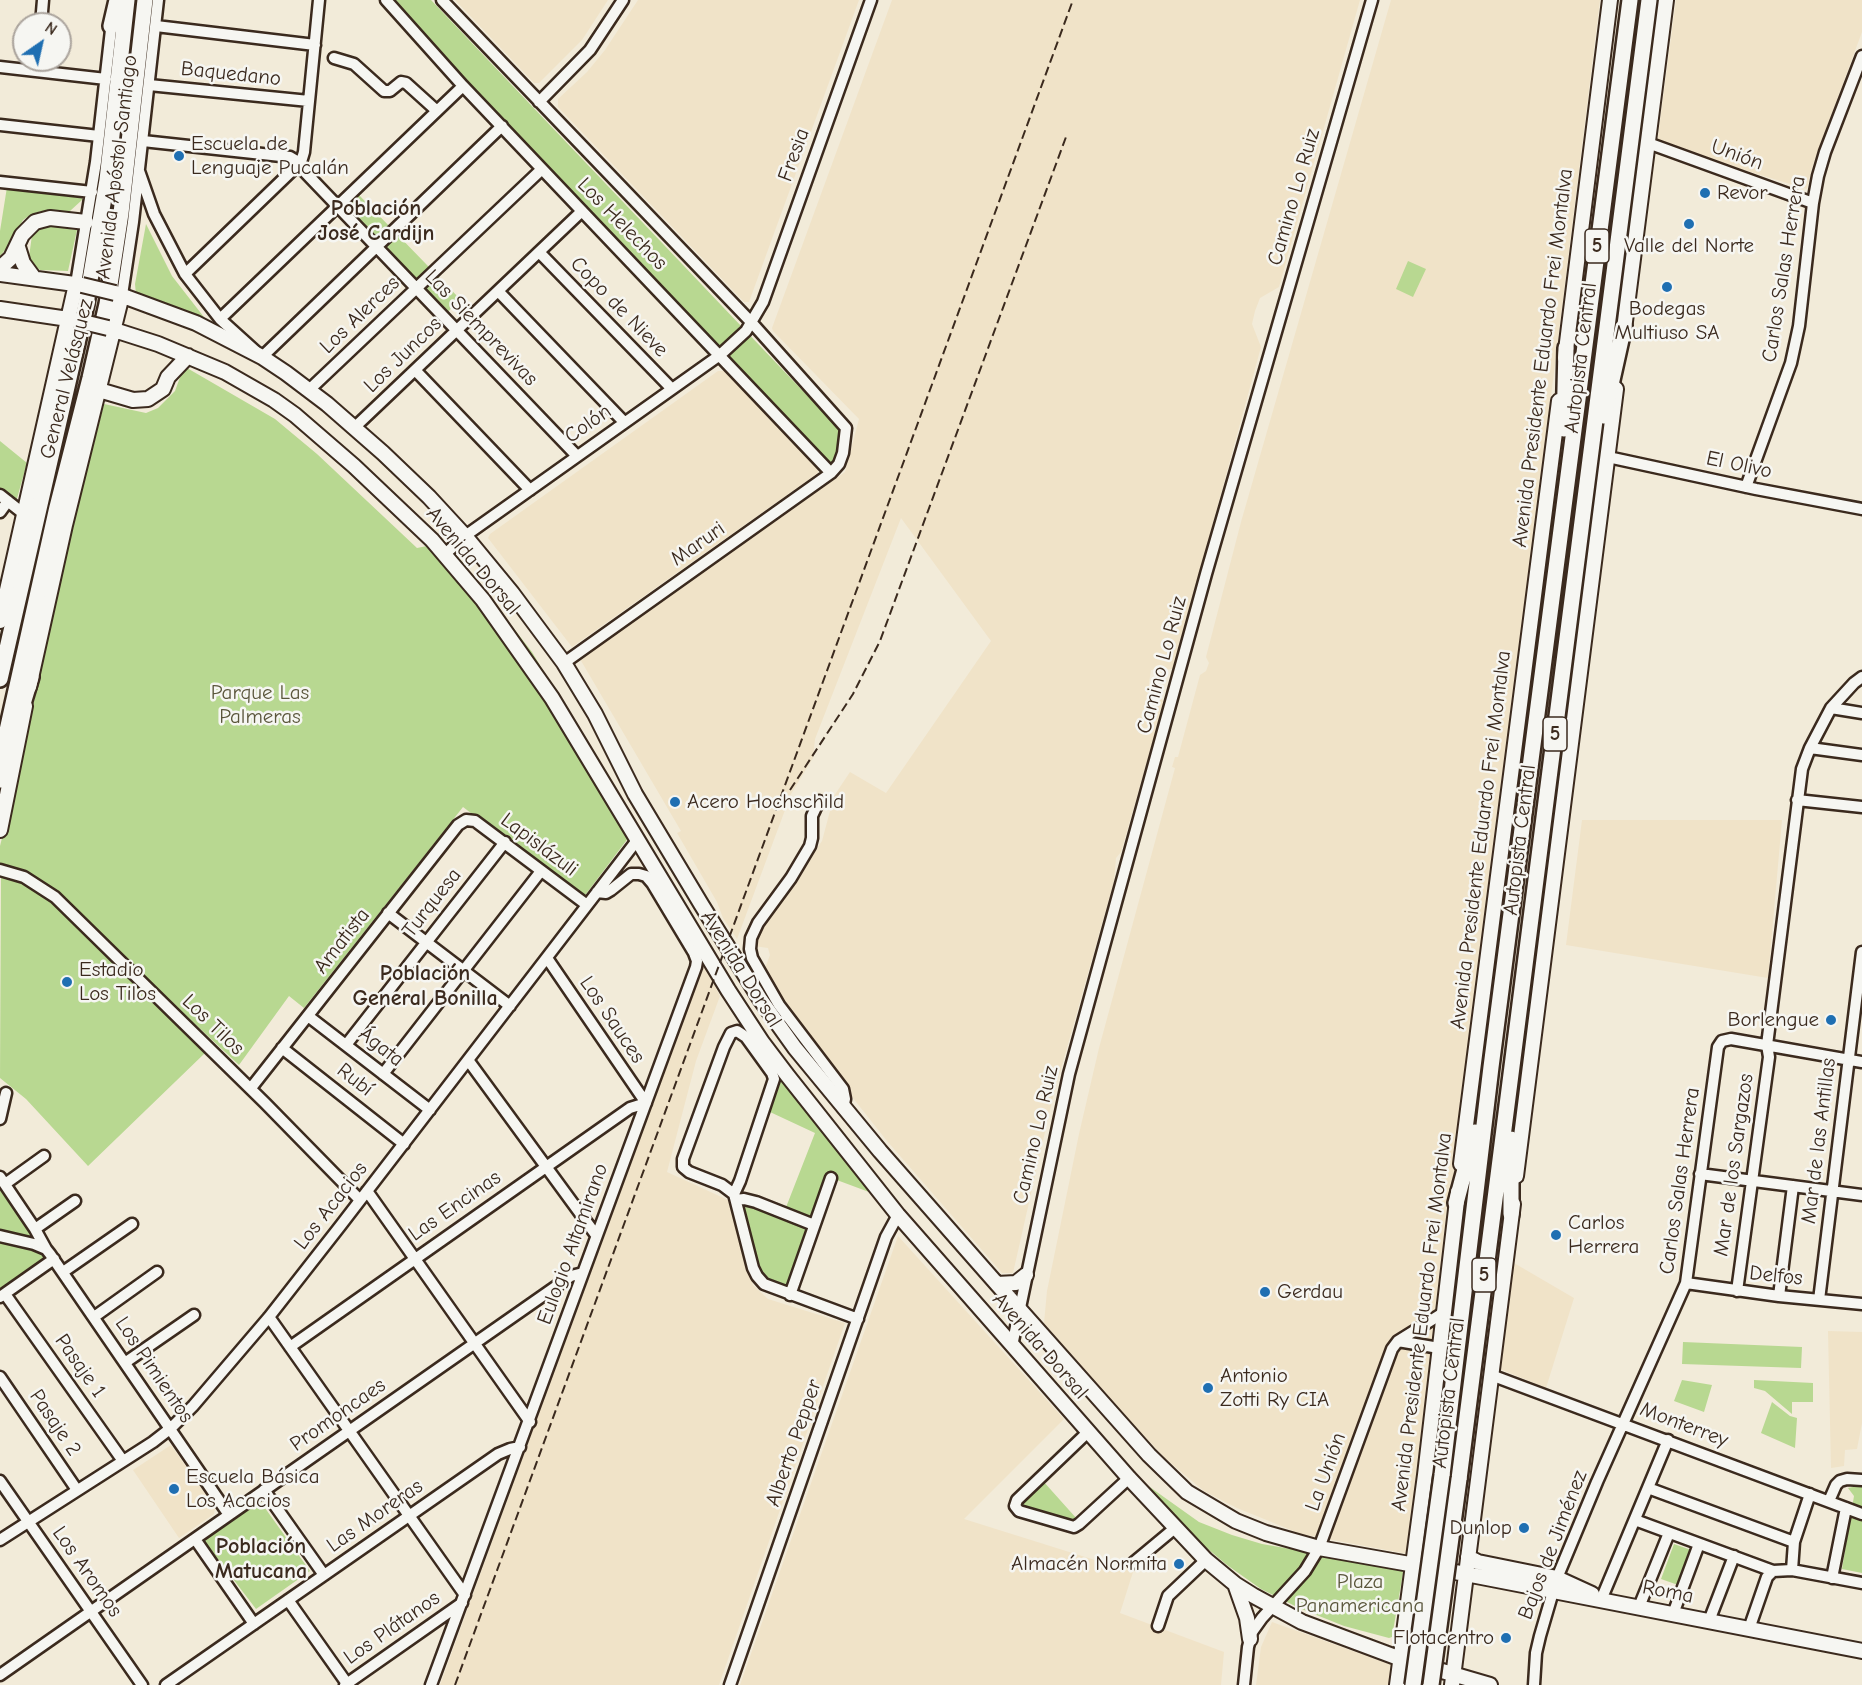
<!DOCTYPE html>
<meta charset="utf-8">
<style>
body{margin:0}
#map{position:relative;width:1862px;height:1685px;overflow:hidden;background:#f2ebd9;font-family:"Comic Neue",sans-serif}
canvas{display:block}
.north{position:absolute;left:12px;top:12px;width:60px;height:60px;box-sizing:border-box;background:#f6f6f2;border:2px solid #aba49d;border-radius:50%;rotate:34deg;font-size:16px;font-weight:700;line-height:24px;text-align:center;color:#3b2a1e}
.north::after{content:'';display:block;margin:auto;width:21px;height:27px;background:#1f6fb2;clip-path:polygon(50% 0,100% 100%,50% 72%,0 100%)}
</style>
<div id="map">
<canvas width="1862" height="1685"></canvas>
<div class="north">N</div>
</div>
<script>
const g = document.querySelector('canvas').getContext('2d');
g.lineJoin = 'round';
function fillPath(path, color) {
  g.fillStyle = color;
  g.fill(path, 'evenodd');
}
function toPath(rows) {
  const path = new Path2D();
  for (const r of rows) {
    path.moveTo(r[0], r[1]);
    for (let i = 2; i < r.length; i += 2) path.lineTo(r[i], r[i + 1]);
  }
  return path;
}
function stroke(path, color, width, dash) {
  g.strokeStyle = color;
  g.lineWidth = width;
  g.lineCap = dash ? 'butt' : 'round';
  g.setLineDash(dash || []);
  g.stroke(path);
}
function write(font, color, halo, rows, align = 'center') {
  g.font = font + ' "Comic Neue",sans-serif';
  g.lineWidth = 5;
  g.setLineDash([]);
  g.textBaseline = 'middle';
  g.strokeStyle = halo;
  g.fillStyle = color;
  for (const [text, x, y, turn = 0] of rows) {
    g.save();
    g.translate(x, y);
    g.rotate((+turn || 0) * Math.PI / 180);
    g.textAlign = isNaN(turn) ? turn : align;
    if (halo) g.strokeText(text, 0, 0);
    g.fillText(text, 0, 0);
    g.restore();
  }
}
const built = toPath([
 [455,0,608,0,582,40,539,83,534,83],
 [638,0,859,0,749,302,744,302,558,107,558,99,587,72,605,50],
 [892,0,1360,0,1279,287,1260,298,1255,311,1252,324,1261,347,1173,669,1151,670,1149,683,1164,702,1121,852,1116,858,1114,881,1052,1101,1013,1273,1002,1273,887,1141,799,1030,764,971,770,955,768,948,754,946,765,922,822,841,834,796,850,772,886,793,991,641,901,518,815,739,813,758,791,794,737,939,723,918,717,902,677,833,681,831,580,659,845,472,859,419,773,331,772,328],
 [1391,0,1600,0,1408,1554,1301,1534,1237,1508,1204,1491,1167,1460,1130,1421,1044,1323,1047,1291,1079,1134,1099,1048,1175,768,1172,767,1175,757,1178,757,1200,675,1206,671,1209,663,1206,657,1241,522],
 [1676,0,1862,0,1862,32,1812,167,1807,189,1657,144],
 [718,371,724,371,818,469,818,473,572,647,488,538,490,534],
 [1582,820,1782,820,1768,978,1566,945],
 [704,965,720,996,696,1061,667,1172,728,1200,753,1285,768,1299,845,1323,719,1685,440,1685,634,1151],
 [898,1236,1064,1419,964,1519,1133,1572,1120,1613,1224,1652,1221,1685,740,1685],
 [1514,1263,1574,1298,1546,1388,1500,1369],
 [1828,1331,1862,1332,1862,1423,1857,1449,1845,1450,1844,1466,1831,1468],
 [171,1445,215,1508,214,1514,179,1538,133,1470],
 [1272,1622,1392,1665,1390,1685,1256,1685,1261,1647]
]);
const green = toPath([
 [390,0,431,0,839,429,842,449,829,467],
 [7,187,83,194,82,200,70,211,41,211,30,215,23,220,10,244,0,256,0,231],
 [358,194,460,299,445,315,343,207],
 [146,224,172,276,207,321,136,295,135,284],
 [50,226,77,230,68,271,40,270,32,264,29,257,32,235,37,229],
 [1408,261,1426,269,1413,297,1396,289],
 [187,368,275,419,317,454,417,548,427,546,475,603,527,673,629,837,583,898,463,807,304,1008,289,996,239,1065,41,881,26,873,0,863,0,846,18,774,73,525,104,404,146,413,158,408,175,391,183,369],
 [0,441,27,463,16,502,0,488],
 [459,558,532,652,550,682,551,687,455,560],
 [1,875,22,881,46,896,205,1053,88,1166,26,1099,0,1078],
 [782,1077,869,1192,826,1176,785,1290,768,1283,758,1269,742,1206,746,1204,783,1215,815,1133,770,1112],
 [0,1190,47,1256,0,1291],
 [1683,1342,1802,1347,1801,1368,1682,1364],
 [1682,1380,1712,1385,1704,1412,1674,1401],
 [1754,1380,1813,1383,1813,1402,1792,1402,1792,1414,1765,1391,1754,1388],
 [1772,1402,1790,1416,1797,1418,1795,1448,1761,1433],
 [1043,1481,1077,1519,1074,1521,1071,1522,1022,1505,1022,1502],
 [1147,1485,1199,1522,1232,1535,1262,1544,1401,1568,1403,1573,1392,1637,1389,1638,1344,1626,1299,1608,1261,1589,1227,1565,1196,1539],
 [1857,1486,1862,1487,1862,1573,1842,1569,1854,1496,1848,1488],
 [260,1501,310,1571,256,1609,204,1541],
 [1674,1544,1694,1551,1681,1586,1661,1579]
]);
const minor = toPath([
 [386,0,463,86,831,473],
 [442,0,752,323,846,428,843,453,839,464,831,473,564,663],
 [41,24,43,0],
 [156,26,315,45],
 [334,58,354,64,384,91,390,91,401,82,406,83,437,111],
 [0,67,106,79],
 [149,85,309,101],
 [539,102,590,50,623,0],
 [0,125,99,136],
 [143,141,290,157,295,160,302,169,577,456],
 [1648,143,1813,203],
 [139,171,154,214,185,274,220,319,262,357,502,126],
 [0,182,92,192],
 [539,252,672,389],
 [185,274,301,162,304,152,319,0],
 [76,284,96,162,112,21],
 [498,291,624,422],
 [122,295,133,222,158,0],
 [220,319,463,86],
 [415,370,530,490],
 [309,390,542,169],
 [355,427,582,211],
 [1608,457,1756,489,1862,509],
 [1746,487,1791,363,1799,326,1813,203,1818,176,1825,152,1862,56],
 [0,495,24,514],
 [0,512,8,501],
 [444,555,465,536,720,355,746,331,763,302,871,0],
 [1831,708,1862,713],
 [1810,748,1862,755],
 [1797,800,1862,807],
 [819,801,812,816,812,838,810,846,791,878,758,923,751,938,750,949,752,958,779,1005,843,1089,845,1099,843,1108],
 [0,870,24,877,55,897,265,1103,360,1200],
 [388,913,510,1006],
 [547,958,646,1103],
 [308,1016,430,1110],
 [346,1045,505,842],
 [282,1048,404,1144],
 [468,1060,596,1235],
 [383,1074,541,871],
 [251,1088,458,825,466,820,475,821,587,905],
 [0,1119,6,1093],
 [1700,1174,1862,1195],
 [0,1177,35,1229,46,1249],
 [5,1184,44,1156],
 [367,1191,530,1422],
 [734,1194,740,1181,774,1079,772,1073,746,1037,737,1031,731,1033,724,1047,683,1159,683,1167,689,1172,722,1185,734,1194,753,1268,757,1276,764,1284,858,1319],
 [736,1200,744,1199,756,1202,814,1225],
 [35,1229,75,1201],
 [0,1236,34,1244,46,1249,50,1254,229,1515],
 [63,1272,132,1224],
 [1686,1283,1779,1296,1862,1304],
 [1737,1291,1769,1057,1767,1045,1802,769,1810,748,1831,708,1854,683,1862,677],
 [5,1294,123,1461],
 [790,1295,831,1178],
 [1779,1296,1793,1186],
 [0,1297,54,1259],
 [1819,1300,1862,952],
 [94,1317,157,1272],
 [269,1317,465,1595],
 [1398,1341,1439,1348],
 [1012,1346,1069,1074,1206,574,1372,0],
 [290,1347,630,1108,646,1103],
 [126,1362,194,1315],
 [1491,1375,1862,1514],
 [0,1377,77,1490],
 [1088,1432,1017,1500,1015,1506,1019,1511,1074,1527,1079,1524,1129,1478],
 [0,1481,142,1685],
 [1648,1488,1794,1542],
 [264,1490,324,1575],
 [1829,1501,1836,1485,1840,1481,1847,1479,1862,1480],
 [1635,1520,1773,1571],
 [195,1539,254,1624],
 [0,1540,153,1442,171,1428,193,1406,269,1317,341,1225,638,839],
 [1133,1563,1175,1528],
 [1792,1570,1794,1542,1810,1494],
 [1832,1578,1846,1508],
 [288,1600,348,1685],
 [1601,1600,1668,1440],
 [1639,1607,1669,1533],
 [1673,1614,1699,1544],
 [1709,1621,1734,1556],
 [1158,1626,1168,1596,1206,1560],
 [1749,1629,1767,1577,1773,1571,1792,1570,1862,1583],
 [0,1675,571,1276,583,1273],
 [166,1685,498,1454,510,1449,520,1447],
 [345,1685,462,1603],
 [431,1685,696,967,697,961,694,953,652,883,646,876,639,874,631,874,611,890,606,893,597,892],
 [730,1685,886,1237,898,1215],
 [1244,1685,1248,1647,1252,1632,1262,1618,1305,1571,1319,1548,1392,1349,1398,1341,1443,1313],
 [1534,1685,1536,1653,1540,1636,1557,1578,1597,1482,1686,1283,1718,1047,1722,1041,1731,1039,1862,1062]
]);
const major = toPath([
 [18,247,23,263,34,278],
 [0,268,11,258,22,235,35,222,50,218,86,222],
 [0,274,82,285],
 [115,293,196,323,262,357,286,373,327,404,383,453,429,497,465,536,512,593,564,663,595,714,635,794,701,904,760,999,795,1048,880,1151,997,1284,1149,1455,1187,1492,1236,1521,1266,1533,1319,1548,1466,1574,1862,1651],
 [0,309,75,320],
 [108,328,158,344,225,372,274,400,295,415,354,466,432,540,483,600,552,698,728,990,762,1042,787,1075,898,1215,1129,1478,1206,1560,1235,1584,1254,1596,1302,1622,1401,1659,1490,1685],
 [1623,337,1666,0],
 [1565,358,1610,0],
 [99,390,133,400,148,399,163,389,168,377,188,356],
 [0,621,76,284],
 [29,687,65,525,122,295],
 [0,830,25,706],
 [1461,1164,1559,401],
 [1516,1176,1616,389],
 [997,1284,1016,1283,1026,1275],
 [1468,1557,1478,1562,1557,1578,1592,1594],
 [1235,1584,1247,1618,1250,1639],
 [1397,1685,1425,1475,1458,1192],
 [1452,1685,1513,1204]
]);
const highway = toPath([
 [111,26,117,0],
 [1604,416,1624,326],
 [1564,429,1566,348],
 [0,679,86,304,107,180,127,0],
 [19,717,31,677],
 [0,762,57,507,90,378,107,304,121,213,145,0],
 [0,780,8,754],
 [1456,1203,1475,1132],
 [1511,1214,1511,1139],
 [1442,1475,1491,1067,1630,0],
 [1459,1479,1649,0]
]);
const rail = toPath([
 [790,790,853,694,880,641,1066,137],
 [455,1685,1073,0]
]);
const majorBridge = toPath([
 [82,285,115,293],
 [75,320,108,328]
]);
const highwayBridge = toPath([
 [1413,1685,1442,1475],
 [1431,1685,1459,1479]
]);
const markers = [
 [179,156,6,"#1f6fb2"],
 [1705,193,6,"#1f6fb2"],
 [1689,224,6,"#1f6fb2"],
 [1667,287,6,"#1f6fb2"],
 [675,802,6,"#1f6fb2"],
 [67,982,6,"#1f6fb2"],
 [1831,1020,6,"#1f6fb2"],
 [1556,1235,6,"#1f6fb2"],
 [1265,1292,6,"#1f6fb2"],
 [1208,1388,6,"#1f6fb2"],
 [174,1489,6,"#1f6fb2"],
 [1524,1528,6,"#1f6fb2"],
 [1179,1564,6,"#1f6fb2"],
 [1506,1638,6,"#1f6fb2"]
];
const shields = [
 [1597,246,24],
 [1555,734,24],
 [1484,1275,24]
];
const shieldNames = [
 ["5",1597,246],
 ["5",1555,734],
 ["5",1484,1275]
];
const streetNames = [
 ["Baquedano",231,74,6],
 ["Fresia",794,155,-70],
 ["Unión",1737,155,20],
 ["Avenida Apóstol Santiago",117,167,-83],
 ["Camino Lo Ruiz",1294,197,-74],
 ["Los Helechos",622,224,46],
 ["Carlos Salas Herrera",1784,269,-81],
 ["Copo de Nieve",619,307,46],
 ["Los Alerces",360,315,-44],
 ["Las Siemprevivas",481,328,46],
 ["Los Juncos",403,355,-44],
 ["Avenida Presidente Eduardo Frei Montalva",1543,358,-83],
 ["Autopista Central",1581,358,-83],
 ["General Velásquez",67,379,-76],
 ["Colón",588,424,-35],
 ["El Olivo",1739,465,12],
 ["Maruri",698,544,-35],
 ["Avenida Dorsal",473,561,50],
 ["Camino Lo Ruiz",1162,665,-75],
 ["Avenida Presidente Eduardo Frei Montalva",1481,840,-83],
 ["Autopista Central",1520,840,-83],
 ["Lapislázuli",539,845,37],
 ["Turquesa",432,903,-52],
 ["Amatista",342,941,-52],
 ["Avenida Dorsal",741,969,58],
 ["Los Sauces",612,1020,56],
 ["Los Tilos",213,1025,44],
 ["Ágata",381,1047,38],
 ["Rubí",355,1080,38],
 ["Camino Lo Ruiz",1036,1135,-77],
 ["Mar de las Antillas",1819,1141,-83],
 ["Mar de los Sargazos",1734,1165,-82],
 ["Carlos Salas Herrera",1680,1181,-82],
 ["Los Acacios",331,1206,-52],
 ["Las Encinas",455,1206,-35],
 ["Eulogio Altamirano",573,1244,-70],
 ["Delfos",1776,1276,6],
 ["Avenida Presidente Eduardo Frei Montalva",1422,1322,-83],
 ["Avenida Dorsal",1040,1346,49],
 ["Pasaje 1",80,1366,55],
 ["Los Pimientos",154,1370,56],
 ["Autopista Central",1449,1393,-83],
 ["Promoncaes",338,1415,-35],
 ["Pasaje 2",55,1423,56],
 ["Monterrey",1684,1425,21],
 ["Alberto Pepper",794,1443,-71],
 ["La Unión",1326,1472,-70],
 ["Las Moreras",375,1516,-35],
 ["Bajos de Jiménez",1553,1545,-69],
 ["Los Aromos",87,1572,55],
 ["Roma",1668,1592,11],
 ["Los Plátanos",392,1628,-35]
];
const poiNames = [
 ["Escuela de",191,144],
 ["Lenguaje Pucalán",191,168],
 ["Revor",1717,193],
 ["Valle del Norte",1689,246,"center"],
 ["Bodegas",1667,309,"center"],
 ["Multiuso SA",1667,333,"center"],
 ["Acero Hochschild",687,802],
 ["Estadio",79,970],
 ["Los Tilos",79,994],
 ["Borlengue",1819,1020,"right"],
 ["Carlos",1568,1223],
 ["Herrera",1568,1247],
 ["Gerdau",1277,1292],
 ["Antonio",1220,1376],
 ["Zotti Ry CIA",1220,1400],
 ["Escuela Básica",186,1477],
 ["Los Acacios",186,1501],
 ["Dunlop",1512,1528,"right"],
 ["Almacén Normita",1167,1564,"right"],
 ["Flotacentro",1494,1638,"right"]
];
const parkNames = [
 ["Parque Las",260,693],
 ["Palmeras",260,717],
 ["Plaza",1360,1582],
 ["Panamericana",1360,1606]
];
const neighbourhoodNames = [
 ["Población",376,209],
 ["José Cardijn",376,234],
 ["Población",425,974],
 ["General Bonilla",425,999],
 ["Población",261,1547],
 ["Matucana",261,1572]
];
fillPath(built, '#f0e3c8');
fillPath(green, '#b8d891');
stroke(minor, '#3b2a1e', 15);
stroke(major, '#3b2a1e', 18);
stroke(highway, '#3b2a1e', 20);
stroke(minor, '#f6f6f2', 10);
stroke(major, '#f6f6f2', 14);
stroke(highway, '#f6f6f2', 15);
stroke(rail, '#3b2a1e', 2, [9, 4.5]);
stroke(majorBridge, '#3b2a1e', 18, []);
stroke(highwayBridge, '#3b2a1e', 20, []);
stroke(majorBridge, '#f6f6f2', 14);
stroke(highwayBridge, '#f6f6f2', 15);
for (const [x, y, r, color] of markers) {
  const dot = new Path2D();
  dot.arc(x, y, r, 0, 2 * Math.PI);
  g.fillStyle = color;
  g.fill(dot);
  stroke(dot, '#f6f6f2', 2);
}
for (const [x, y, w] of shields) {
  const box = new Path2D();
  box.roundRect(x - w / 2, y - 17, w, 34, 4.5);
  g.fillStyle = '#f6f6f2';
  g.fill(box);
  stroke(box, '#3b2a1e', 1.5);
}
write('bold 20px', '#3b2a1e', null, shieldNames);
write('21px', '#3b2a1e', '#f6f6f2', streetNames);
write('21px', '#3b2a1e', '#f6f6f2', poiNames, 'left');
write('21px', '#5a563b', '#f6f6f2', parkNames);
write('bold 22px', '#3b2a1e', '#f6f6f2', neighbourhoodNames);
</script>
